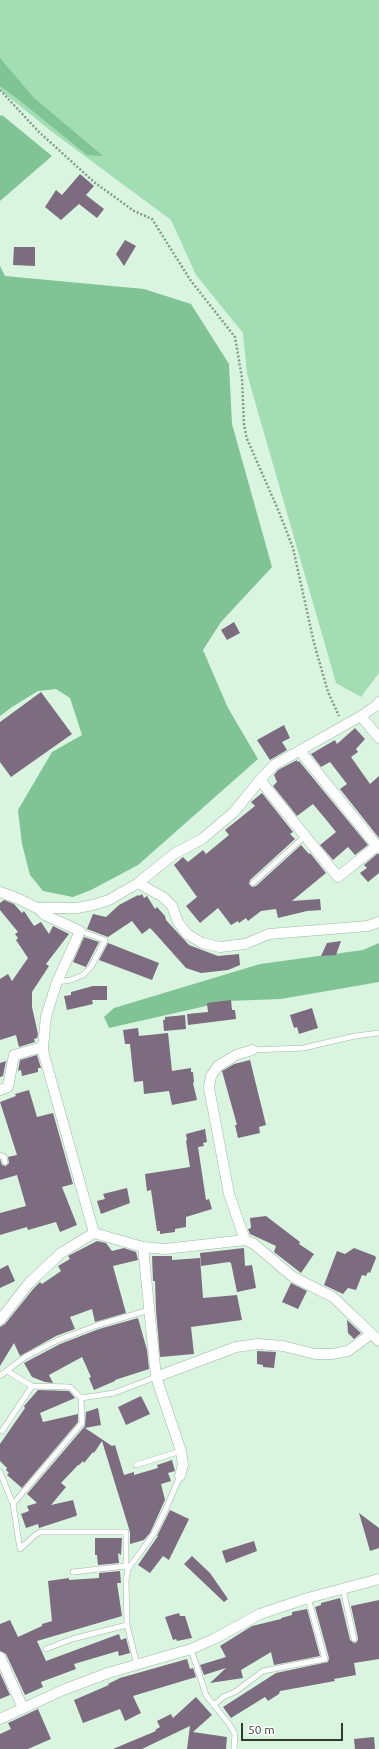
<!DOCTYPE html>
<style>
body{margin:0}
#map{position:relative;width:379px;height:1749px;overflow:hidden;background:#d9f5e0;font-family:Ubuntu,sans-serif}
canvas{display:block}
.scale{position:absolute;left:241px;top:1723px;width:102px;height:18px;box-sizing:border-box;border:2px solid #2f3a32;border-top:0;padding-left:5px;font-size:12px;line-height:14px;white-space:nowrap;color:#2f3a32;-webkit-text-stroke:3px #fff;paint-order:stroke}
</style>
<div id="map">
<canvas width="379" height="1749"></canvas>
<div class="scale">50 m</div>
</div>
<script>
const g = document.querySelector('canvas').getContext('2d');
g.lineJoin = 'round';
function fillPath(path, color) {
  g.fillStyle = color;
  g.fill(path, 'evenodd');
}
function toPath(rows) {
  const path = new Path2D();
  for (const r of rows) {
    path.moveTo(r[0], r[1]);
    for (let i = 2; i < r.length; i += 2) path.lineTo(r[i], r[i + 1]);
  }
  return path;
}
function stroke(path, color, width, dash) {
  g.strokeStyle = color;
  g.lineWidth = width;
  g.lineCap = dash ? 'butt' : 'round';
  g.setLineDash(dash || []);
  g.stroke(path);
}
const green = toPath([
 [0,0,379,0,379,673,361,697,336,683,247,374,243,333,196,275,171,220,51,131,0,90]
]);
const forest = toPath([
 [0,58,34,98,103,156,87,155,19,100,0,86],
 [2,115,52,156,0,201,0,116],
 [0,266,5,276,144,289,191,304,229,364,232,424,272,567,221,622,203,650,228,708,258,759,138,865,91,890,73,897,43,891,30,875,22,844,18,810,52,752,82,735,70,698,56,689,38,691,12,707,0,716],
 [379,943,379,982,281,999,228,1001,109,1028,104,1017,114,1008,260,964,363,950]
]);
const building = toPath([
 [80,174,94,186,86,195,104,209,97,218,79,204,61,220,45,207,56,190,62,195],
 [125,240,136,246,124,266,116,254],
 [14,247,35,247,35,266,13,265],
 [234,622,240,633,227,640,221,630],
 [41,692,72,734,11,777,0,762,0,722],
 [284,725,290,738,282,742,287,750,270,760,257,740],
 [355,728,365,739,356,749,358,752,351,757,370,784,379,776,379,838,340,789,347,784,330,762,321,767,311,754,335,740,337,744],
 [297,760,297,762,299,761,368,845,355,855,348,847,333,860,320,845,336,832,328,822,313,804,297,816,273,786,277,782,274,775,278,770],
 [262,793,293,832,290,834,295,839,250,880,249,884,252,887,256,886,301,845,309,854,310,853,326,873,292,901,320,899,321,910,307,911,278,918,276,909,261,911,248,921,246,918,239,923,238,921,231,925,218,908,200,923,186,906,197,897,174,865,183,857,188,862,203,850,206,854,229,835,225,830,255,806,251,802],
 [377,854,379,854,379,873,368,882,360,873,367,868,364,865],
 [142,894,144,898,147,896,155,909,157,907,165,916,166,920,189,945,218,956,239,954,240,965,228,970,201,973,186,968,153,931,150,928,142,934,132,921,108,937,87,929,93,914,106,917,119,905,138,895,139,896],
 [4,900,14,904,22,913,24,911,34,926,41,922,49,934,53,926,69,934,46,964,49,966,32,992,32,1007,38,1034,37,1038,34,1039,35,1042,19,1047,16,1035,0,1040,0,979,8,974,12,981,28,958,16,940,18,938,15,934,18,932,0,910,0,903],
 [84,937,99,942,86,967,73,962],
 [341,941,336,955,321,956,327,943],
 [108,943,159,963,152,980,99,960],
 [93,986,107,986,107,1000,92,1000,93,1004,67,1010,64,996,71,995,71,992],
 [231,1000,232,1010,235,1010,236,1019,188,1025,187,1014,208,1012,207,1003],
 [312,1008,318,1028,299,1034,297,1027,294,1028,290,1015],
 [185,1015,186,1029,164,1031,163,1020,165,1020,165,1017],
 [138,1028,139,1036,168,1033,172,1071,191,1068,191,1072,193,1072,194,1082,193,1083,197,1100,172,1105,169,1091,144,1094,143,1081,134,1082,130,1044,125,1044,123,1030],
 [37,1055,41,1068,38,1068,38,1072,22,1076,21,1070,18,1071,20,1060],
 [250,1060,266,1125,259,1127,260,1133,238,1138,235,1125,237,1125,222,1071,234,1064],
 [6,1061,3,1076,0,1077,0,1063],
 [29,1090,37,1117,53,1113,73,1184,62,1187,77,1225,60,1232,56,1222,28,1230,27,1227,0,1235,0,1213,26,1206,17,1175,0,1180,0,1159,2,1165,6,1166,9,1163,8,1157,17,1155,0,1102,16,1096,15,1094],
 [205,1129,207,1142,203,1143,204,1146,198,1147,206,1200,209,1199,212,1209,186,1217,186,1227,175,1229,175,1232,160,1234,160,1231,157,1231,151,1190,147,1191,145,1174,190,1167,186,1141,187,1140,186,1134],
 [127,1188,130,1203,101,1214,97,1201,105,1199,103,1194],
 [266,1216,300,1242,299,1244,314,1254,301,1273,274,1252,276,1246,250,1234,248,1229,251,1228,250,1218],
 [97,1241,106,1243,112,1251,124,1248,136,1252,138,1260,113,1266,126,1313,95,1322,92,1309,70,1317,75,1329,56,1336,20,1356,14,1343,0,1366,0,1327,5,1324,34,1288,40,1282,42,1284,61,1271,58,1266,70,1259,68,1256],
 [244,1248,245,1266,252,1265,256,1288,237,1292,231,1263,229,1262,201,1266,200,1253],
 [354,1248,375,1256,376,1258,370,1273,368,1272,366,1276,362,1275,356,1290,348,1288,343,1294,324,1285,337,1251,345,1254],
 [152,1256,172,1256,172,1260,200,1258,203,1298,237,1295,242,1320,191,1327,194,1354,160,1357,156,1310,155,1281,153,1281],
 [8,1265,15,1281,0,1288,0,1269],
 [291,1283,307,1291,298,1309,282,1302],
 [138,1318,147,1350,149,1369,115,1380,115,1381,94,1390,89,1378,91,1377,82,1357,49,1375,53,1383,45,1382,32,1377,24,1363,60,1344,99,1329],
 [347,1320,361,1333,354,1339,348,1333],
 [257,1351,276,1352,274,1368,263,1367,263,1365,257,1364],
 [38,1390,69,1391,75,1398,40,1413,43,1422,78,1414,78,1422,22,1488,7,1475,9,1473,6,1470,7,1468,0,1461,0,1444,25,1408,24,1406],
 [141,1396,150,1414,126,1425,118,1407],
 [98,1408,101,1425,85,1428,112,1446,115,1445,124,1475,134,1472,134,1475,158,1468,157,1465,172,1460,175,1471,168,1473,171,1481,161,1484,165,1500,150,1533,144,1540,130,1544,130,1532,102,1441,94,1453,93,1452,84,1463,83,1461,79,1465,78,1465,61,1483,66,1487,51,1505,73,1500,77,1515,76,1516,39,1528,38,1524,26,1528,21,1514,29,1511,27,1506,37,1503,27,1494,85,1426,86,1412],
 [170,1510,189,1519,169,1560,163,1556,150,1573,138,1565,158,1536,157,1536],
 [359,1513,379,1528,379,1548,370,1551],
 [95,1538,122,1538,121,1555,118,1553,119,1563,98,1565,97,1555,95,1555],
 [254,1541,257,1551,226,1563,222,1551],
 [192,1556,210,1573,228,1599,224,1602,184,1564],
 [120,1571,121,1583,117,1583,122,1616,37,1641,46,1661,119,1634,121,1640,126,1638,130,1653,119,1656,118,1651,74,1664,76,1669,41,1682,43,1687,25,1695,6,1654,0,1651,0,1624,10,1620,18,1637,42,1626,42,1624,52,1621,48,1581,69,1578,69,1580,99,1578,99,1573],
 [340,1598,350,1640,354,1643,357,1642,358,1638,351,1606,379,1600,379,1659,354,1663,356,1675,334,1679,335,1681,280,1691,279,1694,268,1701,265,1697,231,1718,223,1707,276,1673,328,1662,329,1658,315,1607,321,1605,321,1603],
 [307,1609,320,1656,274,1665,271,1652,241,1670,243,1678,210,1683,226,1668,204,1675,200,1665,226,1657,220,1646,252,1626,281,1619,281,1618,292,1615,292,1612],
 [179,1613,180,1616,185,1616,192,1638,177,1641,176,1639,173,1640,165,1617],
 [187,1659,190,1669,193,1668,196,1677,133,1696,141,1713,125,1721,120,1709,83,1723,74,1700,109,1685,108,1684,120,1678],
 [0,1673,10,1695,0,1699],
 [196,1697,212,1715,193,1732,227,1737,226,1749,187,1749,190,1726,142,1749,113,1749,156,1731,155,1730,160,1727,157,1721,171,1714,173,1718],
 [38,1709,51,1739,28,1749,0,1749,0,1734,11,1729,8,1723],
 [374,1737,375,1749,355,1749,354,1739]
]);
const path = toPath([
 [0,90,39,132,94,182,134,211,152,219,191,281,235,337,242,378,244,425,247,439,279,512,293,548,314,643,328,692,339,716]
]);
const lane = toPath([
 [253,883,305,836],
 [57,982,71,980,83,975,91,967,105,940,80,931],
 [252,1050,303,1048,355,1036,379,1033],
 [0,1155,4,1157,5,1162],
 [7,1371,32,1386,70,1387,81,1398,114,1393,156,1377],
 [0,1376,25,1357,58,1340,98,1325,149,1310],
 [2,1431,32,1386],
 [136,1465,181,1451],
 [0,1472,13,1504,20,1549,34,1536,40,1532,126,1532,126,1566],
 [13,1504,82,1423,81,1398],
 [73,1572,126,1566,127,1568],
 [343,1589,354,1639],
 [46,1649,72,1639,127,1625],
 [191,1649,206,1695,229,1724,235,1734,234,1749],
 [137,1665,127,1625,126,1581,128,1569,153,1535,165,1511,180,1476],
 [214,1705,223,1697,235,1692,263,1671,325,1659,308,1598]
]);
const street = toPath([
 [361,716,379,738],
 [300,751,377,846],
 [260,780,338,877,377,846,379,848],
 [138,883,163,897,172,906,178,922,187,934,202,943,220,947,245,944,269,934,368,926,379,922],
 [0,892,19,899,37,908,45,915,80,931,57,982,46,1016,43,1047,44,1055,94,1233],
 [37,908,77,908,93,905,109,900,138,883,174,854,202,839,234,812,260,780,274,765,361,716,377,705,379,702],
 [0,1090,8,1087,14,1055,43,1047],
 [245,1240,229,1194,209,1088,211,1076,218,1066,236,1055,252,1050],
 [143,1247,156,1377,181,1451,183,1465,180,1476],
 [0,1320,29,1283,61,1253,94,1233,143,1247,165,1249,245,1240,254,1244,293,1277,333,1297,379,1341],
 [156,1377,236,1347,258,1344,283,1346,315,1354,332,1354,348,1351,371,1334],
 [0,1657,23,1708],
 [0,1719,63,1690,108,1673,191,1649,214,1639,260,1614,308,1598,379,1579]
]);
fillPath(green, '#a2ddb4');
fillPath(forest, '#80c495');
fillPath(building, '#7d6b80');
stroke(lane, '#9db8a4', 6);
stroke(street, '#9db8a4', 11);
stroke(path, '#879b8c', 2.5, [2, 2]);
stroke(lane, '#fff', 5);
stroke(street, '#fff', 10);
</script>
